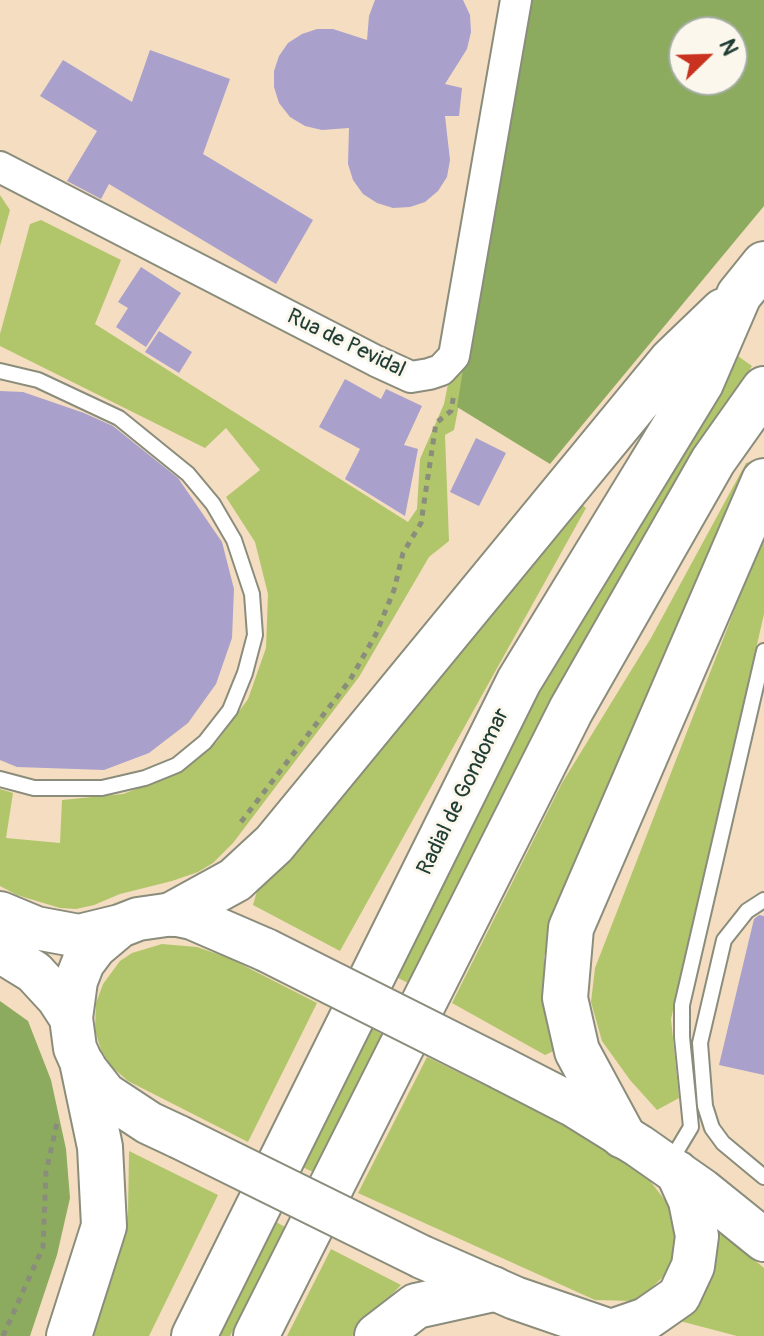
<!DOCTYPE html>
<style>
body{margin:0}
#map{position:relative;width:764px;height:1336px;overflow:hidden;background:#f5ddc2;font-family:Pangolin,sans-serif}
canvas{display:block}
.north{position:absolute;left:668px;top:16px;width:80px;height:80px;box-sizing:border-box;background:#fbf7ec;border:2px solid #a3ada2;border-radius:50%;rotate:67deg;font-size:22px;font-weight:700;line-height:32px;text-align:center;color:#1f3d34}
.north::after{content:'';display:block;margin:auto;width:28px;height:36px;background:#c8321e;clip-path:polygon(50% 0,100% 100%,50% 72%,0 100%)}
</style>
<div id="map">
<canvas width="764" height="1336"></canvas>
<div class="north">N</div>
</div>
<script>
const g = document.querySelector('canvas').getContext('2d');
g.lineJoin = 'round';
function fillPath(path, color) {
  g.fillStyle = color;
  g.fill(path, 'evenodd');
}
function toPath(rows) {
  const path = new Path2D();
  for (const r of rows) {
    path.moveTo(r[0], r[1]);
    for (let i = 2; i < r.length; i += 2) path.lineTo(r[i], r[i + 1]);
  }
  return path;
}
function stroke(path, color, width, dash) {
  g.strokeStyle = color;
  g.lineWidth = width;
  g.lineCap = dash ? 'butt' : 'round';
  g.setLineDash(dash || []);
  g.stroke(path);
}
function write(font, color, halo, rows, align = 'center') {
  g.font = font + ' Pangolin,sans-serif';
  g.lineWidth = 6;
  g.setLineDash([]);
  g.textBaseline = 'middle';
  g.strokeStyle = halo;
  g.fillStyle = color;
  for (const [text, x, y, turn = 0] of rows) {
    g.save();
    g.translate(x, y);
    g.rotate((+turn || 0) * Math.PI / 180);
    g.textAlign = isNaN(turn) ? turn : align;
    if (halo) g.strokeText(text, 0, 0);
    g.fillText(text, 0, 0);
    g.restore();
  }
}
const green = toPath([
 [538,0,454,430,445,435,449,541,429,557,359,677,233,843,213,863,198,872,172,881,120,894,94,905,76,909,60,908,17,895,0,886,0,789,13,793,6,838,60,843,62,800,123,794,173,775,216,743,248,699,266,648,268,594,255,542,226,497,260,470,226,428,205,448,0,346,0,334,30,224,41,220,121,260,95,324,408,522,417,509,420,459,444,404,466,296],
 [0,195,10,210,0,246],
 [735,354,752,366,651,525,557,692,410,984,392,975,580,612],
 [761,459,544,956,544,986,551,1028,562,1047,545,1055,452,1003,562,783,651,638,746,463],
 [575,499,586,508,340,951,253,905,260,881],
 [764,534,764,614,671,1019,679,1098,657,1110,630,1080,602,1041,591,1002,595,968],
 [162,944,197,947,229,958,317,1003,248,1142,128,1081,112,1067,101,1050,95,1030,96,1003,103,984,120,961,132,953],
 [364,1024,383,1035,315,1173,294,1163],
 [427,1057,574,1129,620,1158,650,1181,675,1213,678,1229,675,1258,667,1273,644,1295,633,1301,595,1300,358,1193],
 [129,1151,218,1195,149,1336,91,1336,114,1269,128,1214],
 [271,1219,285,1227,230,1336,212,1336],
 [721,1232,764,1268,764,1336,737,1336,680,1321,707,1281,715,1261],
 [331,1249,401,1285,352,1336,287,1336]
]);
const forest = toPath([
 [523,0,764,0,764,206,550,464,457,407],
 [684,32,732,32,732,80,684,80],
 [0,1001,28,1021,51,1080,66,1149,70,1198,57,1255,30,1336,0,1336]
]);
const building = toPath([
 [375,0,463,0,470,15,471,32,467,49,445,84,462,88,459,116,445,116,450,160,447,177,438,191,425,202,410,207,393,208,377,203,363,194,353,180,348,164,349,128,322,130,305,126,290,117,279,103,274,87,274,71,279,56,288,43,302,34,317,29,333,29,367,40,369,16],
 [150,50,230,79,203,154,313,220,276,284,109,184,101,199,67,181,97,131,40,96,63,60,132,102],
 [141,267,181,293,146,347,116,327,128,308,118,302],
 [159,331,192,352,179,373,145,352],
 [345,379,381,399,386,389,422,406,404,445,418,449,405,516,345,479,360,449,319,427],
 [0,391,23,392,84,413,113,426,178,478,222,542,234,589,232,638,216,684,188,723,149,753,104,770,17,767,0,760],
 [476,438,506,453,479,506,450,492],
 [759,915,764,916,764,1075,719,1065,754,919]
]);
const path = toPath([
 [241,822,350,680,376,634,394,590,403,553,421,523,436,423,451,411,454,394],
 [3,1336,43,1247,46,1172,57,1123]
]);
const service = toPath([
 [0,371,38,380,119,418,188,474,213,504,234,540,252,594,255,635,245,673,230,710,205,742,177,765,145,778,102,788,34,788,0,779],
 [764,900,747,911,724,940,700,1043,705,1106,712,1128,723,1143,764,1177],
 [670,1162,691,1127,682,1037,682,1005,764,651]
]);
const minor = toPath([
 [0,167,376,361,411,377,429,374,441,370,454,356,516,0]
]);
const secondary = toPath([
 [0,913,36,928,79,936,120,926],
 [0,951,34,972,58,998,71,1018],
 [501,1068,573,1105,639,1146,702,1190,764,1240],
 [179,1137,149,1123,105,1094,83,1066,75,1048,71,1018,76,981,83,963,95,947,120,926,138,919,173,914,192,918,266,950],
 [422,1257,515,1298,611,1331,633,1336],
 [611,1331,646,1319,679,1296,693,1266,697,1236,690,1201,677,1172]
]);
const motorway = toPath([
 [173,914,235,880,274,844,672,360,723,311],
 [623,1136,577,1051,565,998,571,928,764,481],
 [69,1336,104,1226,100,1147,83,1066],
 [194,1336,519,681,701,383,739,295,764,264],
 [256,1336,571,710,713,461,764,389],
 [377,1336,416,1306,493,1289]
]);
const secondaryBridge = toPath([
 [266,950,501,1068],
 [179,1137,422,1257]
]);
const streetNames = [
 ["Rua de Pevidal",346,344,26],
 ["Radial de Gondomar",464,792,-64]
];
fillPath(green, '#b1c66a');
fillPath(forest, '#8cab5e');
fillPath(building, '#a9a0cb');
stroke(service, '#8a8d7b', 18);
stroke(minor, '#8a8d7b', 34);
stroke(secondary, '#8a8d7b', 46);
stroke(motorway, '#8a8d7b', 48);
stroke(path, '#8a8d7b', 5, [6, 6]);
stroke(service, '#fff', 14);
stroke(minor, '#fff', 30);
stroke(secondary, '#fff', 42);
stroke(motorway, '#fff', 44);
stroke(secondaryBridge, '#8a8d7b', 46, []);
stroke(secondaryBridge, '#fff', 42);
write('22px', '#1f3d34', '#fbf7ec', streetNames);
</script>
